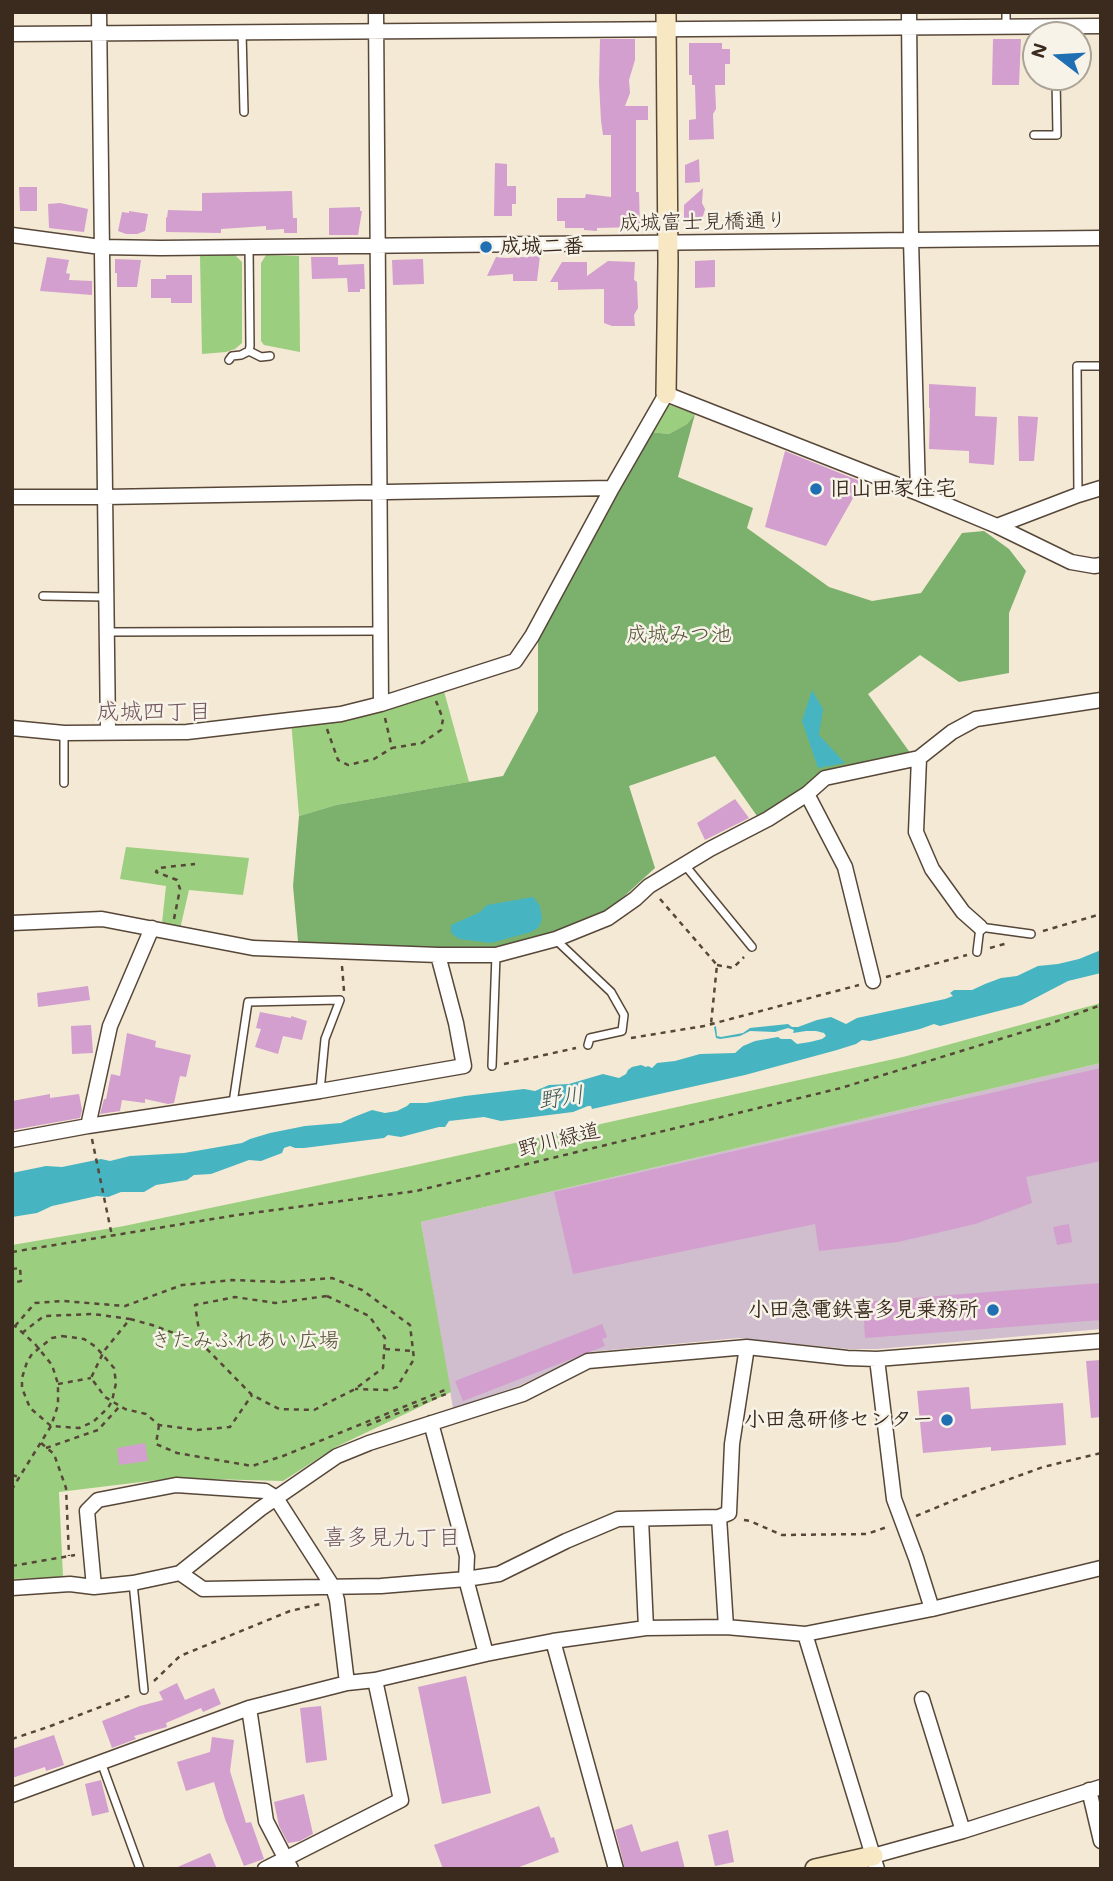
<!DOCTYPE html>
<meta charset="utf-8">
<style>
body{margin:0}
#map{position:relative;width:1113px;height:1881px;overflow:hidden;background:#f4e9d4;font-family:Mali,sans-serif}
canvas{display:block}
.frame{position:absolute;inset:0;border:14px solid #3b2a1e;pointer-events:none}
.north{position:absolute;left:1022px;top:21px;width:70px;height:70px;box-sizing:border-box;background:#f7f3e8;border:2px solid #aca397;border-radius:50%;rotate:287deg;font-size:19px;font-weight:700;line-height:28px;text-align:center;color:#3b2a1e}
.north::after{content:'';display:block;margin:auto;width:24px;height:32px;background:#1f6fb2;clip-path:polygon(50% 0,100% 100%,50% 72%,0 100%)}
</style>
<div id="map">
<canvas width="1113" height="1881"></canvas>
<div class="frame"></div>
<div class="north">N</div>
</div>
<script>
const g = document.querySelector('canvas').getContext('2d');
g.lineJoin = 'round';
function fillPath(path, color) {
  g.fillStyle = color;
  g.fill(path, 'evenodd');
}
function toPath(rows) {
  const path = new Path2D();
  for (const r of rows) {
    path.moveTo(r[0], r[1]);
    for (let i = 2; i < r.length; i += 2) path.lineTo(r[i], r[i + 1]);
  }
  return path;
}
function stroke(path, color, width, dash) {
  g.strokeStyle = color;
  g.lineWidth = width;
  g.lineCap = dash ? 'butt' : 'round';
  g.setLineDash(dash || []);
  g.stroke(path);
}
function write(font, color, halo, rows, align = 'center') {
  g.font = font + ' Mali,"Klee One",sans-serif';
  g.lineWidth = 5;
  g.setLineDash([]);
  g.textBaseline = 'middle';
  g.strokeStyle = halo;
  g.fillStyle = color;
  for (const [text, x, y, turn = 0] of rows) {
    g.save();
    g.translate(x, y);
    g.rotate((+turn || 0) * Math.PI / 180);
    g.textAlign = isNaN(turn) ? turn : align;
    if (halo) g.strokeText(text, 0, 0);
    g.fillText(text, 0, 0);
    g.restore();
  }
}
const industrial = toPath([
 [1101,1063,1101,1329,878,1349,848,1349,738,1338,589,1352,519,1386,453,1408,421,1222]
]);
const green = toPath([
 [235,255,242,262,242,343,235,349,226,352,202,354,200,256],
 [266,255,299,256,300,352,264,345,261,341,261,263],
 [667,404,695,414,687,424,669,434,651,432],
 [442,684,469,782,336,805,299,816,291,720],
 [126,847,249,858,243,895,189,890,180,929,162,923,166,886,120,879],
 [1101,1003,1101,1063,421,1222,451,1392,336,1447,283,1481,174,1478,59,1492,63,1577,12,1579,12,1245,124,1226,411,1166,903,1057]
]);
const forest = toPath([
 [695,414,678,477,753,508,747,528,829,587,872,601,921,593,962,533,984,531,1009,549,1026,571,1009,613,1009,673,959,682,920,655,868,694,911,754,823,773,785,800,757,816,715,756,629,786,655,868,596,922,499,958,299,952,293,886,299,816,336,805,503,776,538,711,538,626,651,432,669,434,687,424]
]);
const water = toPath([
 [812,690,823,709,819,735,845,763,818,768,802,721],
 [533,897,540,906,542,919,539,927,531,932,491,943,459,939,451,933,451,925,480,912,487,905],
 [1101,950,1101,973,1068,981,1022,1005,940,1026,934,1024,920,1029,870,1041,862,1040,856,1044,837,1050,745,1075,592,1109,591,1106,588,1106,573,1112,501,1121,484,1117,449,1121,445,1127,439,1127,401,1137,388,1135,384,1138,304,1148,295,1148,290,1146,284,1148,282,1153,261,1161,249,1160,211,1174,194,1175,187,1180,156,1185,144,1192,121,1192,108,1197,97,1196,52,1206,37,1213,12,1217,12,1173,46,1166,62,1167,101,1159,110,1161,130,1156,184,1153,242,1143,250,1139,270,1133,305,1126,341,1123,354,1117,372,1110,385,1113,397,1111,407,1106,410,1103,426,1103,465,1096,524,1089,535,1091,549,1085,569,1084,603,1074,619,1078,626,1074,628,1070,632,1067,641,1065,646,1067,648,1066,652,1068,657,1063,675,1061,700,1054,735,1053,743,1046,755,1041,778,1037,781,1039,791,1039,797,1044,810,1042,822,1039,826,1036,824,1033,816,1031,806,1031,793,1033,794,1030,788,1028,775,1032,750,1031,740,1036,720,1039,716,1038,714,1027,716,1026,717,1036,721,1037,743,1033,750,1028,788,1024,792,1027,798,1027,817,1020,831,1017,846,1024,857,1018,945,999,953,996,950,993,954,990,972,990,985,984,1001,978,1017,976,1038,966,1058,964,1079,959]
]);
const building = toPath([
 [600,39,635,39,635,60,629,80,630,93,625,106,648,106,648,120,636,120,636,192,639,192,640,227,597,228,597,231,584,230,584,228,565,228,565,221,557,221,557,198,585,198,586,194,611,197,611,135,603,135,601,121,599,82],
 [993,39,1021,39,1019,85,992,85],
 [689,43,722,43,722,49,730,49,730,64,725,64,725,85,715,85,716,109,713,114,714,139,689,140,689,120,696,119,695,85,692,85,692,75,689,75],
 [699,159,700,182,685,183,685,165],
 [495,163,507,164,507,186,516,186,516,204,512,204,512,216,494,216],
 [19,187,37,187,37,211,20,211],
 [703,188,702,203,705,209,703,216,695,221,684,220,684,205],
 [292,191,293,218,297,218,297,233,284,233,284,229,266,230,266,226,221,229,221,233,166,232,166,217,167,218,168,210,202,211,202,193],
 [60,203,88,209,84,232,49,228,48,204],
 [360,207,360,211,362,211,358,235,329,235,329,208],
 [129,211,148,214,145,231,137,234,126,234,118,231,122,212,129,213],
 [540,256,537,281,513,281,513,274,487,276,496,257,506,258],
 [47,257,69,260,66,273,70,274,69,280,92,281,92,295,40,291],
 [311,257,338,257,338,265,364,264,365,289,360,289,360,292,348,292,347,278,312,279],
 [115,259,141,260,137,287,117,287,117,273,115,273],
 [423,259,424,284,393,285,392,260],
 [715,260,715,287,695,288,695,261],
 [608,261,635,262,634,280,637,282,638,308,634,315,635,326,612,326,604,323,604,289,558,290,558,282,550,282,562,262,587,262,587,276],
 [166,275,192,275,192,303,171,303,171,298,151,298,151,279,166,279],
 [929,384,976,387,975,416,997,417,994,465,969,463,969,451,929,449,930,408,929,408],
 [1018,416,1038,417,1034,461,1019,461],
 [785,451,860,481,852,500,826,546,765,527],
 [735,799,749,818,705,840,697,823],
 [88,986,90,1000,38,1007,37,993],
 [260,1012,291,1018,291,1016,307,1021,302,1040,283,1036,278,1054,255,1047,261,1029,256,1028],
 [91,1025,93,1053,72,1054,71,1026],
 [127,1033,156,1041,155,1047,191,1055,186,1077,180,1076,174,1103,168,1104,145,1099,145,1103,122,1100,120,1111,100,1114,104,1099,106,1099,111,1074,120,1076],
 [1101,1068,1101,1161,1026,1177,1032,1203,975,1224,898,1242,819,1251,815,1224,573,1274,554,1192],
 [50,1094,50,1098,79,1094,82,1110,80,1118,12,1130,12,1101],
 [1069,1224,1072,1242,1057,1245,1053,1227],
 [1101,1283,1101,1320,865,1338,863,1302],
 [602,1324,607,1337,602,1339,605,1346,463,1401,455,1381],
 [1101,1360,1101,1417,1091,1418,1086,1361],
 [969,1387,971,1409,1063,1403,1066,1445,991,1451,991,1447,923,1453,917,1391],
 [145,1443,148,1461,119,1465,117,1448],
 [466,1676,491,1793,442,1804,418,1687],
 [177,1683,185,1700,214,1688,221,1704,203,1712,201,1708,166,1723,167,1727,134,1736,136,1739,112,1748,102,1721,140,1706,163,1700,159,1692],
 [321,1706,327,1760,306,1763,300,1708],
 [54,1735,64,1765,46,1771,45,1767,12,1778,12,1749],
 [212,1737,234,1740,230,1771,246,1823,251,1822,264,1859,244,1866,225,1819,214,1782,186,1791,177,1762,210,1752],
 [101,1780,109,1812,92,1816,85,1784],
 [304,1794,313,1834,300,1841,288,1843,279,1826,274,1802],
 [539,1806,551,1838,554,1837,559,1852,514,1869,443,1869,434,1845],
 [632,1824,641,1852,678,1841,685,1869,625,1869,615,1830],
 [728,1830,734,1862,715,1866,708,1835],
 [210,1853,217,1869,173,1869]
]);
const path = toPath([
 [385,718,392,748,422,743,441,730,443,719,436,701],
 [327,729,338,760,348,765,374,759,392,748],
 [660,899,717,965,711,1024],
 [174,919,180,889,177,880,156,872,158,868,195,864],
 [1043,931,1101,914],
 [990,948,1008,943],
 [717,965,733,968,744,957],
 [342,966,344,991],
 [886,977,967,955],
 [631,1038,704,1026,859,985],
 [504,1064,576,1048],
 [92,1139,112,1236],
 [12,1252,237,1215,416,1191,841,1088,1049,1024,1101,1005],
 [12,1269,20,1268,21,1281,12,1283],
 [327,1296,369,1316,385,1338,383,1368,355,1389,314,1410,279,1409,252,1395,201,1343,195,1305,235,1297,275,1303,327,1296],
 [12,1326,15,1326,35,1344,52,1365,58,1384,58,1405,51,1426,12,1489],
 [15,1326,35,1303,63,1301,125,1306,182,1285,232,1280,282,1282,332,1278,362,1290,410,1325,414,1359,397,1387,389,1390,355,1389],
 [22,1333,44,1316,93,1314,130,1319],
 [62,1336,84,1339,96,1347,114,1368,116,1383,112,1401,108,1408,93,1422,79,1428,51,1426,30,1408,22,1388,22,1378,27,1362,32,1354,52,1338,62,1336],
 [201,1343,152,1325,130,1319,104,1351,91,1378,105,1397,125,1409,146,1414,159,1425,197,1430,230,1427,252,1395],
 [385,1349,413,1351],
 [58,1384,91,1378],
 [159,1425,156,1444,177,1453,252,1466,283,1456,445,1390,446,1394,363,1427],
 [41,1443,54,1454,66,1488,69,1556],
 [46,1448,98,1430,120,1406],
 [12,1475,20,1477],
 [916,1516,974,1492,1043,1467,1101,1453],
 [744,1520,750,1521,782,1535,867,1534,887,1527],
 [12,1566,75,1555],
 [154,1681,180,1656,290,1611,320,1604],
 [12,1739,48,1727,134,1694]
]);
const lane = toPath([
 [1006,12,1006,27],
 [242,32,244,112],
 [1034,135,1057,135,1056,77],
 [249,351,261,357,270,356],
 [229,360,232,356,241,355,249,351,250,346,249,247],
 [1078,495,1077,366,1101,366],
 [43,596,106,597],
 [107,632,381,631],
 [64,783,64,733],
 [684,864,752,947],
 [556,940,611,992,624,1015,622,1031,590,1038,588,1045],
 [977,952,980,927,1031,934],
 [492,1066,496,955],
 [233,1103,248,1002,340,1000,325,1039,320,1091],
 [133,1583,144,1690],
 [101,1762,140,1869]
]);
const street = toPath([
 [99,12,108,732],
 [376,12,381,704],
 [909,12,911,240,918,493],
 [12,34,1101,26],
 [12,235,101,247,161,248,1101,238],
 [12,497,105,497,612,488],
 [997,526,1078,495,1101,488],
 [12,728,64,733,187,732,341,714,381,704,515,661,532,636,612,488,666,394,918,493,997,526,1071,562,1094,566,1101,565],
 [919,758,916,832,932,869,963,912,980,927],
 [807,794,845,867,873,981],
 [12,923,102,919,253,948,438,955,496,955,556,939,608,918,635,899,649,886,710,849,768,819,807,794,825,778,919,758,952,732,976,719,1101,700],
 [88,1126,110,1026,152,928],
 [12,1140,88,1126,320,1091,464,1066,456,1023,438,955],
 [877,1359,894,1499,916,1558,932,1609],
 [431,1423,467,1556,466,1579,486,1654],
 [719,1517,726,1627],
 [641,1519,646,1628],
 [180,1573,203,1589,381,1586,466,1579,499,1574,566,1541,618,1519,719,1517,729,1513,732,1444,747,1347],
 [94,1587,87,1511,98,1500,176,1485,265,1491,276,1498,333,1587,337,1600,347,1683],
 [12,1588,70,1584,94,1587,133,1583,180,1573,260,1509,337,1456,369,1443,523,1394,588,1361,747,1347,847,1358,877,1359,1101,1341],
 [805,1634,877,1869],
 [553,1641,616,1869],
 [922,1699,963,1831],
 [249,1708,266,1821,291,1869],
 [1089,1790,1101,1841],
 [12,1795,249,1708,347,1683,375,1680,486,1654,553,1641,646,1628,726,1627,805,1634,932,1609,1101,1568],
 [873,1856,963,1831,1101,1787],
 [265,1869,401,1800,375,1680]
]);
const secondary = toPath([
 [666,394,668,263,666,12],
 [815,1869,873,1856]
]);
const markers = [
 [486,247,7,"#1f6fb2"],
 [816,489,7,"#1f6fb2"],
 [993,1310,7,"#1f6fb2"],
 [947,1420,7,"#1f6fb2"]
];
const streetNames = [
 ["成城富士見橋通り",703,222,-1],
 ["野川緑道",559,1140,-14]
];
const poiNames = [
 ["成城二番",500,247],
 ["旧山田家住宅",830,489],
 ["小田急電鉄喜多見乗務所",979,1310,"right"],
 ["小田急研修センター",933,1420,"right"]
];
const parkNames = [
 ["成城みつ池",679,635],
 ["きたみふれあい広場",245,1341]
];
const neighbourhoodNames = [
 ["成城四丁目",154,712],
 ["喜多見九丁目",392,1538]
];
const waterNames = [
 ["野川",561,1098,-8]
];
fillPath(industrial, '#d0bdcd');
fillPath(green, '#9bce7e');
fillPath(forest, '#7cb16d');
fillPath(water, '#47b4c2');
fillPath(building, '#d29fcf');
stroke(lane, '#574739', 10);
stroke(street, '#574739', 17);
stroke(secondary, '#574739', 22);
stroke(path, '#574739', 2.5, [5, 5]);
stroke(lane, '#fff', 7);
stroke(street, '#fff', 14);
stroke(secondary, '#f7e8c3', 19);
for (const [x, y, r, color] of markers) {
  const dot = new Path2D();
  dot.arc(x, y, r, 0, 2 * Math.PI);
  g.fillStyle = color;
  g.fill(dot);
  stroke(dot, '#f7f3e8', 2.5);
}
write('21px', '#3b2a1e', '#f7f3e8', streetNames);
write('bold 21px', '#3b2a1e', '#f7f3e8', poiNames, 'left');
write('21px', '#535336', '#f7f3e8', parkNames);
write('23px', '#70535c', '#f7f3e8', neighbourhoodNames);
write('italic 23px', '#3f5a57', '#f7f3e8', waterNames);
</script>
